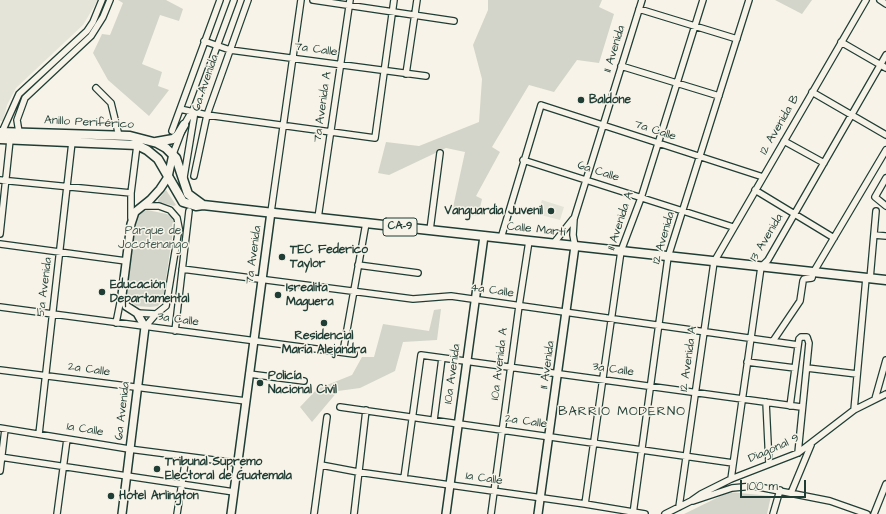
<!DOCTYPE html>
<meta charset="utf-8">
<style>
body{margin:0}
#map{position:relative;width:886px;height:514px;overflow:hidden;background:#f7f3e8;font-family:"Architects Daughter",sans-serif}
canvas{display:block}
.scale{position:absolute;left:740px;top:480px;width:66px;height:18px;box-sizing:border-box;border:2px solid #1f3d34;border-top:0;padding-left:5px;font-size:12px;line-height:14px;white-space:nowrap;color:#1f3d34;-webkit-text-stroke:3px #f7f3e8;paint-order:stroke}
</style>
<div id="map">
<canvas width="886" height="514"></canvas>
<div class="scale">100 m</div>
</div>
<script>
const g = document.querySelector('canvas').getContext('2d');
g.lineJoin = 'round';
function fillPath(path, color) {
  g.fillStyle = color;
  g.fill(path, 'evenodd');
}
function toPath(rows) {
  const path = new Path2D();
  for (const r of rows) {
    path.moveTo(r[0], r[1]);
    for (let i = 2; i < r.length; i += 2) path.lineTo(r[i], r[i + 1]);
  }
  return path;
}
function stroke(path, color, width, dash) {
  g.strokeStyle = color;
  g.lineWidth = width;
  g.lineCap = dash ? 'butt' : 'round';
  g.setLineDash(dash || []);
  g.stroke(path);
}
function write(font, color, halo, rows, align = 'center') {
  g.font = font + ' "Architects Daughter",sans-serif';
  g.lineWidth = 3;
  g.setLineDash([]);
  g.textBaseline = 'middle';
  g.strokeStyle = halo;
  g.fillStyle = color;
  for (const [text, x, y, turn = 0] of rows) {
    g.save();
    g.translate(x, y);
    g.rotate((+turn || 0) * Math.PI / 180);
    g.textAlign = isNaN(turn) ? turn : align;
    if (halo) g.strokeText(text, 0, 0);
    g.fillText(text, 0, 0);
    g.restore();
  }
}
const built = toPath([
 [0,0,98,0,83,25,16,88,7,105,3,121,0,121],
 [542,200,564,207,560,220,537,214]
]);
const green = toPath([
 [118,0,166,0,183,9,179,21,160,15,142,64,162,72,158,86,169,90,149,116,108,80,93,53,102,34,110,35,123,3],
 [488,0,602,0,599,7,614,14,599,63,577,60,554,92,529,85,492,147,500,152,476,196,482,199,478,216,452,212,465,152,446,148,389,175,378,173,386,142,419,146,479,122,482,79,473,45,488,10],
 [775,0,812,0,802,14],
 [166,190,176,205,174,206,158,202,158,200],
 [147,210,167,214,172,218,174,224,163,299,158,306,150,307,136,306,130,300,127,293,136,220,140,213],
 [441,309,437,340,403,342,395,371,360,388,338,391,312,422,300,407,317,389,352,375,362,357,374,357,383,324,429,331,434,310],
 [729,492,771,496,767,514,684,514]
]);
const minor = toPath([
 [313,0,454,21],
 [880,0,886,4],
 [639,9,737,39],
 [204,41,230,50,426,76],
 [841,42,886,68],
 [621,66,719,96],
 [406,74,417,0],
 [96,88,111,103,119,136],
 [812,92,886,135],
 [180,109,207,115,375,138,394,0],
 [172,131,220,0],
 [2,132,19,94,87,31,93,22,102,0],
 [19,132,17,120,25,98,91,36,103,17,110,0],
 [784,141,824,163],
 [173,154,184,125,195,106,234,0],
 [523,160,733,227],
 [194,176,207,115,248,0],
 [184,177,195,111],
 [886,178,875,197,886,206],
 [0,180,131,193],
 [755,190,834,238],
 [271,212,301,0],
 [131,218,131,193,137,145],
 [318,218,350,0],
 [430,230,440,153],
 [0,234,10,140],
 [874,235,886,236],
 [501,238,541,105,763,177],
 [0,244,126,261],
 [553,244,573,219],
 [575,246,573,235,574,219,642,0],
 [358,265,418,273],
 [182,269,413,299,451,296,798,345],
 [870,279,876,211],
 [0,307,354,354],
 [137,313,156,314,166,306,179,228,177,218,170,210,159,206,143,206],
 [116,323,122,293],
 [145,327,156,314],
 [175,331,189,211],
 [773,341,800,301,803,281,804,279,812,278,813,273,886,150],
 [343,352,366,223],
 [747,362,795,368],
 [807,368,857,374],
 [0,370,246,401],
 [249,374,304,381],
 [875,399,886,360],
 [766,402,769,464],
 [790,406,799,339,801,337,807,337,809,343,798,453],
 [340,407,733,463],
 [854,410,866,278],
 [434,420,442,358],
 [0,428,129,449,237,463],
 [39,434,72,142],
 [0,457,234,492],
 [321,465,358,472,585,504,645,514],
 [0,471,5,429],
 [404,478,421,355,801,407],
 [731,479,761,267,768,260,886,55],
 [791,493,811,445],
 [693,501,732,488,754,486,830,501,867,514],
 [585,504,621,251,641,198,703,0],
 [679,507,714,262,866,0],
 [57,514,67,439],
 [177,514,186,457],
 [314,514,327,417],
 [354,514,366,410],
 [491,514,519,306,529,241],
 [633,514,668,257,749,0],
 [665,514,691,501,701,494,731,479,798,453,854,410,886,394],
 [773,514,780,490],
 [874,514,886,484]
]);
const major = toPath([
 [122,514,145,327,137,313,126,306,122,295,131,224,135,212,150,200,160,189,168,177,173,154],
 [231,514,271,212],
 [446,514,484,236],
 [538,514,575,246]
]);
const highway = toPath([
 [0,132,130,136,157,143,166,148,176,158,188,194,203,205],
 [0,139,137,145,147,150,158,159,183,202,196,206,203,205,265,212,886,280],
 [156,142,173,139,178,135,184,125]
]);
const markers = [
 [581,100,4,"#1f3d34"],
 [551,211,4,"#1f3d34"],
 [282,257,4,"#1f3d34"],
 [102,292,4,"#1f3d34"],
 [278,295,4,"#1f3d34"],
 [324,323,4,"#1f3d34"],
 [260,383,4,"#1f3d34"],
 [157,469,4,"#1f3d34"],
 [111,496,4,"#1f3d34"]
];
const shields = [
 [400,227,34]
];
const shieldNames = [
 ["CA-9",400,227]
];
const streetNames = [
 ["11 Avenida",615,49,-73],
 ["7a Calle",316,50,8],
 ["6a Avenida",206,83,-71],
 ["7a Avenida A",323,107,-82],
 ["Anillo Periférico",89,123,3],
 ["12 Avenida B",780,125,-60],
 ["7a Calle",655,131,18],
 ["6a Calle",598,172,18],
 ["11 Avenida A",621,221,-72],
 ["Calle Martí",536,230,6],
 ["12 Avenida",664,238,-74],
 ["13 Avenida",767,238,-59],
 ["7a Avenida",254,255,-82],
 ["5a Avenida",45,287,-83],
 ["4a Calle",492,291,8],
 ["3a Calle",178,320,8],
 ["12 Avenida A",689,359,-82],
 ["10a Avenida A",500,364,-83],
 ["11 Avenida",548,365,-82],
 ["2a Calle",89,370,8],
 ["3a Calle",613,370,8],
 ["10a Avenida",453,374,-82],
 ["6a Avenida",123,411,-83],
 ["2a Calle",526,422,8],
 ["1a Calle",85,430,9],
 ["Diagonal 9",774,449,-24],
 ["1a Calle",484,479,8]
];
const poiNames = [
 ["Baldone",589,100],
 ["Vanguardia Juvenil",543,211,"right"],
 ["TEC Federico",290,250],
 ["Taylor",290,264],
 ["Educación",110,285],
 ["Departamental",110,299],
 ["Isrealita",286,288],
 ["Maguera",286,302],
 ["Residencial",324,336,"center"],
 ["María Alejandra",324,350,"center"],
 ["Policía",268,376],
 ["Nacional Civil",268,390],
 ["Tribunal Supremo",165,462],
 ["Electoral de Guatemala",165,476],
 ["Hotel Arlington",119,496]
];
const parkNames = [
 ["Parque de",153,231],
 ["Jocotenango",153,245]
];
const neighbourhoodNames = [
 ["BARRIO MODERNO",622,412]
];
fillPath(built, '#e5e4d9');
fillPath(green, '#d3d5ca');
stroke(minor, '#1f3d34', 8);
stroke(major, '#1f3d34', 10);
stroke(highway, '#1f3d34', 11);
stroke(minor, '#f7f3e8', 5.5);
stroke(major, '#f7f3e8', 7);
stroke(highway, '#f7f3e8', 8);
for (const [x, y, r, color] of markers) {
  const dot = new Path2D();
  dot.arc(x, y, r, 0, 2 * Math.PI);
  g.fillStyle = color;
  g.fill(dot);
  stroke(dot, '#f7f3e8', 1.5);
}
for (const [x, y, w] of shields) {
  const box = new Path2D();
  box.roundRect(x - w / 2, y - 9, w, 18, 3);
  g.fillStyle = '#f7f3e8';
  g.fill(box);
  stroke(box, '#1f3d34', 1);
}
write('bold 11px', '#1f3d34', null, shieldNames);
write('12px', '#1f3d34', '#f7f3e8', streetNames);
write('bold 12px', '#1f3d34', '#f7f3e8', poiNames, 'left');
write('12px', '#435b52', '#f7f3e8', parkNames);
g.letterSpacing = '1px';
write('13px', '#1f3d34', '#f7f3e8', neighbourhoodNames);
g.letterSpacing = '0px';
</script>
